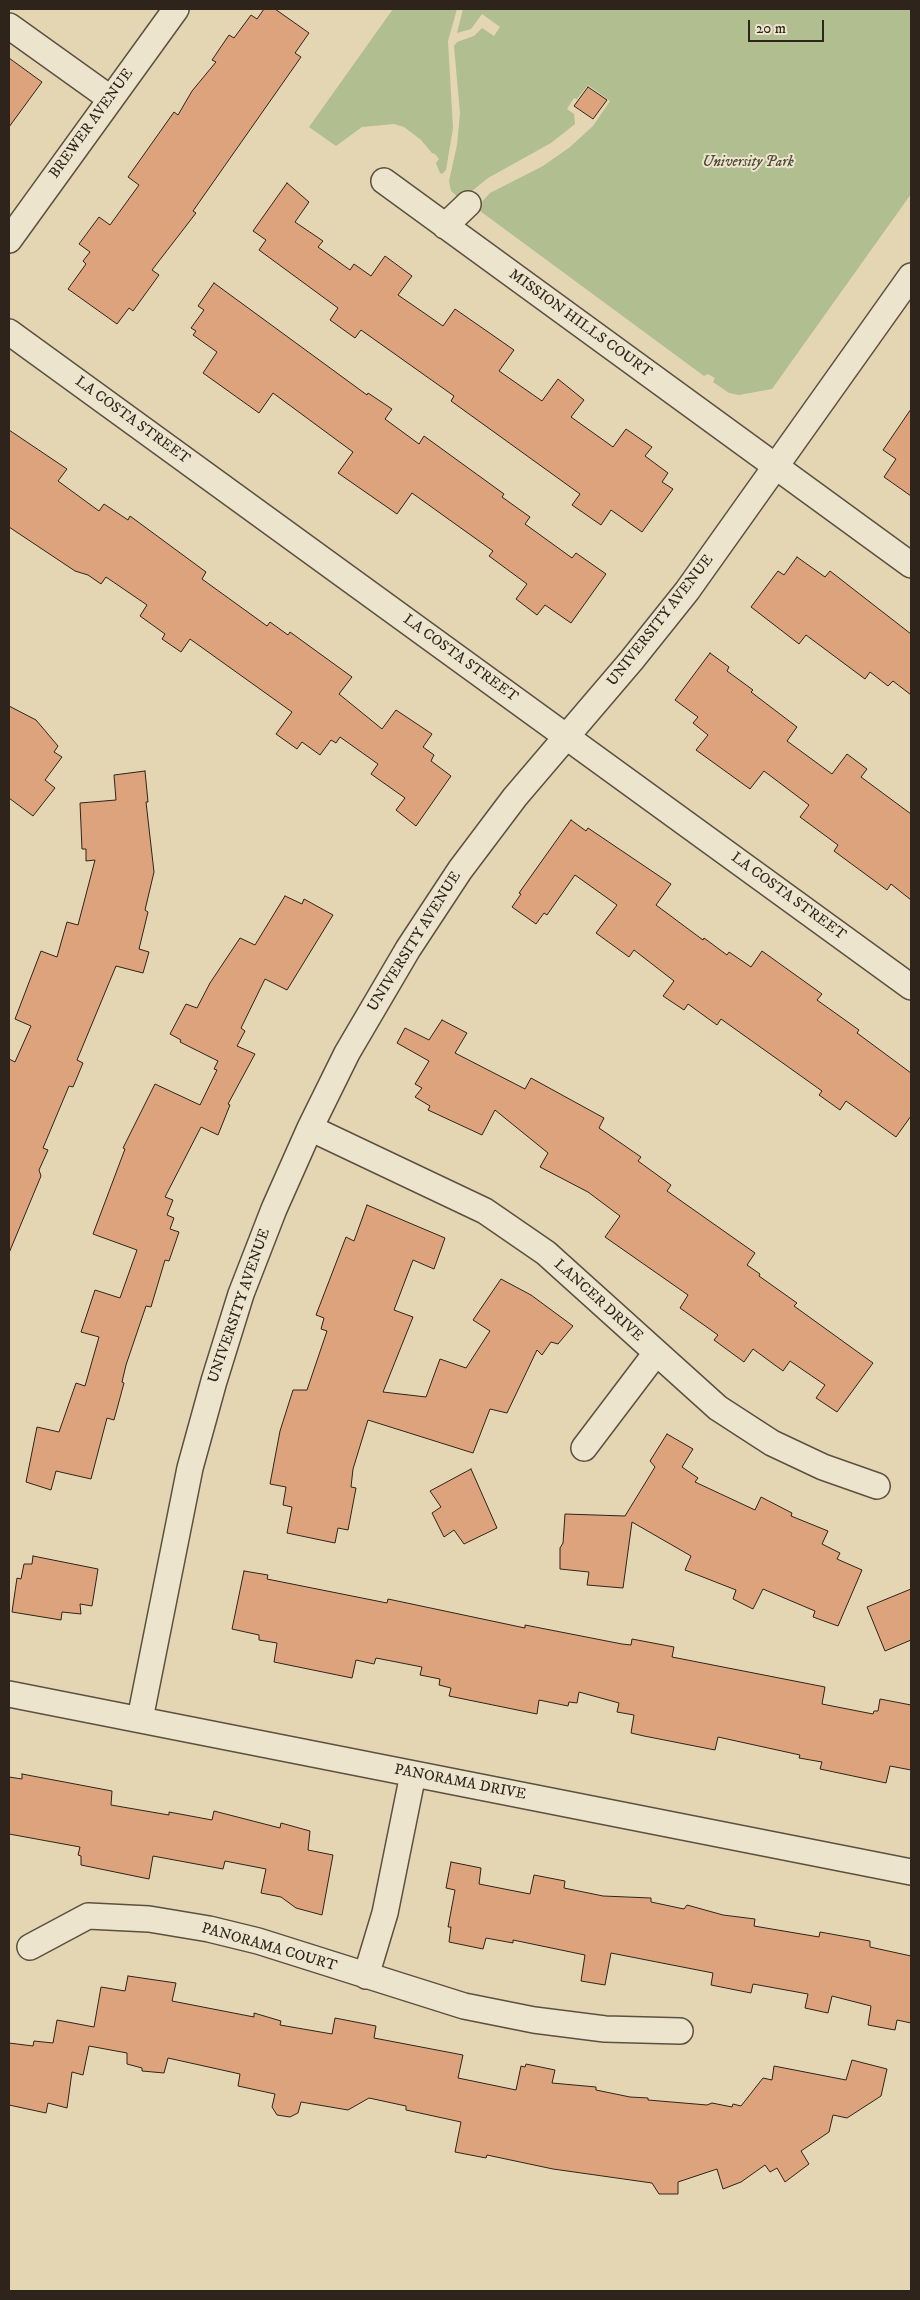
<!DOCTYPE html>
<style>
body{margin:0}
#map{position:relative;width:920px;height:2300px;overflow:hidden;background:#e4d6b3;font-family:"IM FELL DW Pica",serif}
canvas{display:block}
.frame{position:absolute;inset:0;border:10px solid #2e241b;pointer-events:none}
.scale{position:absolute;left:748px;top:20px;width:76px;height:22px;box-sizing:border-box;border:2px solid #2e241b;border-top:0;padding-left:6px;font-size:15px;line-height:18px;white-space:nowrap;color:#2e241b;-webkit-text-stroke:4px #ede4ce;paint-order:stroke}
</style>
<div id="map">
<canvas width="920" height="2300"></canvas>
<div class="frame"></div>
<div class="scale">20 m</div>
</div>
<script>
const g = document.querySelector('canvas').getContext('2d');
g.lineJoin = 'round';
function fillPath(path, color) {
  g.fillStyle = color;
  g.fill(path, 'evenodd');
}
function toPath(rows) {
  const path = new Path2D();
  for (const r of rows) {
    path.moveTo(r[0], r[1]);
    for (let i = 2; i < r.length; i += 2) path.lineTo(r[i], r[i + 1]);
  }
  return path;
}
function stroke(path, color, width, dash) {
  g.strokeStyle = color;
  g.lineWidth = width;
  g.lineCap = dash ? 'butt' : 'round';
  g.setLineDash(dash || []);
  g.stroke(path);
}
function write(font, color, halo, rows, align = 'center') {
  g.font = font + ' "IM FELL DW Pica",serif';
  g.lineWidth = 4;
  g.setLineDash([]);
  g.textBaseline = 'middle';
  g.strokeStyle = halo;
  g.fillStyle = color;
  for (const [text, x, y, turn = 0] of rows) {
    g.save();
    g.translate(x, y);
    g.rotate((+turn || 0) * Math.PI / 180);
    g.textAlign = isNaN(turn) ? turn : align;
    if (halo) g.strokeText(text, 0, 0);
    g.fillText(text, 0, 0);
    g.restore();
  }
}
const green = toPath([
 [393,9,457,9,448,41,453,128,446,170,442,174,440,173,436,163,439,159,435,154,432,153,421,140,404,127,394,124,362,127,336,146,309,127],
 [463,9,911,9,911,194,772,389,739,395,729,393,713,382,715,378,708,374,704,376,476,208,490,193,543,166,570,147,593,126,610,101,588,85,577,99,574,98,567,109,574,114,575,124,551,143,488,178,467,195,458,197,451,191,449,181,457,145,460,113,454,46,457,42,474,36,482,28,494,36,500,27,482,14,471,29,457,33]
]);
const building = toPath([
 [264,9,275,9,309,33,295,53,301,57,193,211,196,213,152,270,159,275,133,311,129,308,117,324,68,289,86,264,83,261,90,252,79,244,99,217,110,225,139,185,128,177,174,112,178,115,192,91,216,62,212,60,229,35,234,38,251,15,257,19,264,9],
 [9,58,42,82,9,127,9,58],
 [588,87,607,100,593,119,574,106,588,87],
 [287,183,309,202,295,222,323,241,318,247,350,270,354,264,371,276,385,256,412,276,398,295,443,326,455,309,514,350,499,371,542,401,558,379,584,400,571,417,613,447,626,429,652,447,645,456,668,473,662,482,673,489,642,532,611,510,601,525,572,505,580,494,451,401,454,396,361,330,355,338,330,320,338,308,259,250,266,240,253,231,287,183],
 [214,283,367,395,368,393,392,409,385,419,419,444,424,436,504,494,502,497,530,517,525,524,572,558,576,553,606,574,571,623,545,605,537,615,516,599,527,584,489,556,493,551,412,493,397,514,338,473,353,452,273,393,259,413,203,373,217,352,193,335,196,331,191,328,204,310,198,306,214,283],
 [911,409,911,496,884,477,896,459,883,450,911,409],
 [9,430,67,469,58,481,99,511,104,504,128,520,130,516,206,572,202,579,267,626,270,622,288,635,290,632,352,677,339,694,382,729,396,710,432,734,423,747,434,755,431,761,451,776,416,826,396,810,405,798,371,774,378,764,340,737,336,743,331,740,320,755,302,742,297,749,276,734,292,712,190,639,181,652,162,639,165,634,140,616,147,605,106,577,101,584,88,575,75,571,9,527,9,430],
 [797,557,825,577,830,571,911,634,911,695,893,681,888,686,870,672,865,679,806,635,799,644,751,607,778,571,784,575,797,557],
 [710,653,729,667,727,671,753,690,751,692,797,727,787,741,832,774,847,754,867,769,861,777,911,814,911,900,891,884,887,890,834,851,838,845,800,817,809,805,764,771,750,789,696,750,708,735,693,723,698,717,675,700,710,653],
 [9,706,36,720,58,746,54,752,62,757,45,780,55,788,33,816,9,798,9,706],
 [145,771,148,802,146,802,154,872,145,910,148,912,139,949,149,952,143,973,116,966,77,1060,83,1063,73,1087,69,1086,43,1148,48,1150,39,1170,41,1176,9,1253,9,1059,15,1062,31,1026,15,1019,41,951,57,957,67,922,78,925,95,860,86,861,86,849,82,849,80,803,116,800,114,775,145,771],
 [571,820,586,831,588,828,671,884,656,905,703,940,704,938,727,955,729,952,751,967,762,951,822,994,817,1000,859,1030,857,1033,911,1073,911,1116,896,1137,846,1101,840,1110,819,1095,822,1091,721,1019,717,1025,688,1004,684,1010,663,996,674,981,634,950,629,957,596,933,617,905,575,875,547,915,544,913,536,924,512,907,521,894,519,893,571,820],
 [285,896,302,904,304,899,333,915,287,990,265,979,241,1028,245,1031,237,1046,255,1054,228,1104,230,1105,218,1135,201,1127,165,1197,173,1200,167,1215,174,1218,170,1229,179,1232,169,1261,165,1260,151,1307,146,1306,126,1365,122,1382,124,1383,114,1420,107,1418,91,1479,56,1471,51,1490,26,1482,37,1427,59,1432,76,1383,85,1386,99,1337,81,1332,95,1290,120,1298,137,1250,93,1234,125,1149,123,1148,155,1084,200,1105,217,1070,214,1069,218,1061,180,1042,181,1040,170,1034,186,1004,197,1008,210,983,240,938,255,945,285,896],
 [442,1020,467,1033,455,1053,525,1089,531,1078,604,1118,599,1128,641,1157,638,1161,671,1185,667,1191,755,1253,747,1265,760,1274,759,1276,797,1303,794,1306,873,1363,837,1412,816,1398,825,1385,790,1361,783,1371,753,1349,744,1362,714,1340,718,1335,680,1308,688,1295,605,1237,620,1216,588,1192,540,1167,548,1153,495,1110,482,1135,428,1110,430,1106,415,1097,422,1088,415,1084,429,1061,397,1043,405,1028,429,1040,442,1020],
 [367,1205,445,1238,434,1269,413,1260,394,1310,413,1317,383,1392,426,1397,440,1359,466,1368,490,1331,473,1320,501,1279,531,1295,573,1326,558,1344,551,1342,542,1355,537,1350,507,1413,490,1409,473,1453,368,1420,353,1469,351,1487,356,1488,348,1530,338,1528,335,1543,287,1533,292,1507,283,1505,286,1487,270,1484,280,1431,293,1390,307,1390,327,1331,321,1329,324,1318,316,1315,346,1237,354,1241,367,1205],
 [667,1434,693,1449,682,1467,698,1478,695,1482,755,1510,761,1497,792,1513,791,1516,828,1531,822,1544,840,1553,837,1559,862,1570,838,1626,813,1617,815,1611,763,1589,753,1609,733,1599,736,1590,685,1570,691,1556,632,1522,623,1588,587,1585,589,1572,560,1569,560,1548,563,1543,565,1514,625,1516,655,1467,650,1461,667,1434],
 [471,1469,497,1528,464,1544,454,1530,444,1537,432,1513,441,1507,430,1491,471,1469],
 [33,1556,98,1569,92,1606,80,1604,81,1614,62,1612,61,1620,12,1612,17,1578,21,1579,24,1564,32,1564,33,1556],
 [244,1571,268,1575,267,1579,387,1603,388,1599,525,1628,525,1625,622,1644,631,1645,632,1639,674,1647,672,1657,825,1687,822,1704,873,1714,874,1711,878,1711,880,1699,911,1705,911,1770,890,1766,886,1783,820,1769,822,1762,799,1758,800,1755,718,1737,715,1750,644,1736,631,1733,634,1715,617,1712,619,1703,579,1692,577,1703,569,1702,568,1706,539,1700,537,1714,449,1696,451,1688,439,1685,440,1679,420,1675,422,1667,376,1658,374,1664,356,1660,352,1678,274,1662,277,1643,259,1640,259,1635,232,1629,244,1571],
 [911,1589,911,1640,885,1651,867,1607,911,1589],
 [22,1774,112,1791,111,1805,169,1815,169,1812,212,1820,214,1811,280,1828,281,1823,310,1831,308,1850,333,1855,322,1915,296,1908,281,1897,261,1893,266,1869,225,1861,223,1869,153,1856,149,1879,81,1865,81,1856,78,1855,80,1847,9,1834,9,1777,22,1779,22,1774],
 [451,1862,481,1868,479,1884,530,1894,534,1875,565,1881,564,1888,603,1896,651,1898,651,1902,684,1909,687,1905,723,1915,755,1919,754,1926,819,1937,820,1932,870,1941,870,1947,911,1956,911,2023,897,2020,895,2030,868,2025,871,2006,832,1996,828,2013,805,2008,808,1994,753,1984,751,1993,711,1985,713,1973,611,1953,605,1985,581,1981,585,1955,513,1940,513,1943,486,1938,483,1949,449,1942,451,1927,448,1927,455,1890,446,1888,451,1862],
 [128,1976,176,1983,172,2001,254,2017,254,2013,281,2021,280,2025,332,2034,335,2018,376,2026,374,2038,463,2055,458,2078,516,2090,521,2066,525,2067,526,2064,555,2070,552,2083,596,2087,596,2090,630,2097,648,2098,648,2100,707,2105,712,2103,732,2107,733,2104,741,2106,763,2078,772,2080,774,2066,846,2080,852,2060,887,2069,881,2096,847,2118,833,2115,829,2132,801,2151,809,2164,785,2182,777,2168,770,2172,765,2165,741,2182,723,2189,717,2169,678,2182,678,2194,659,2194,652,2183,553,2169,487,2155,486,2158,455,2152,461,2122,406,2110,406,2106,369,2098,348,2110,301,2102,298,2113,290,2117,277,2115,272,2107,275,2094,238,2086,240,2074,168,2058,164,2073,142,2071,142,2068,127,2064,127,2053,89,2046,83,2075,72,2072,67,2108,48,2103,46,2113,9,2105,9,2043,33,2046,34,2041,53,2043,57,2020,94,2027,101,1987,125,1991,128,1976]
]);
const minor = toPath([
 [9,26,111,99],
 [384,181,911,565],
 [445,226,468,204],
 [9,240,176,9],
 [9,332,911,987],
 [310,1128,485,1211,546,1253,718,1408,772,1443,823,1467,877,1486],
 [584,1448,656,1353],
 [9,1694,911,1872],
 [140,1719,190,1468,214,1381,241,1294,274,1209,310,1128,347,1053,408,949,460,870,515,797,631,661,687,591,911,276],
 [30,1947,88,1916,149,1919,209,1929,258,1941,464,2006,534,2020,605,2029,680,2031],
 [366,1976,385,1913,413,1774]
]);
const streetNames = [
 ["BREWER AVENUE",92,124,-54],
 ["MISSION HILLS COURT",580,324,36],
 ["LA COSTA STREET",132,421,36],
 ["UNIVERSITY AVENUE",661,621,-52],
 ["LA COSTA STREET",460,659,36],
 ["LA COSTA STREET",788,897,36],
 ["UNIVERSITY AVENUE",415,942,-58],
 ["LANCER DRIVE",598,1301,42],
 ["UNIVERSITY AVENUE",240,1306,-71],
 ["PANORAMA DRIVE",460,1783,11],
 ["PANORAMA COURT",269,1948,16]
];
const parkNames = [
 ["University Park",748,163]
];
fillPath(green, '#b1be8f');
fillPath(building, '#dda37c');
stroke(building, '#2e241b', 1);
stroke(minor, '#5c5041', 28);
stroke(minor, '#ede4ce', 25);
write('15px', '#2e241b', '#ede4ce', streetNames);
write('italic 15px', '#4f4a38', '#ede4ce', parkNames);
</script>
